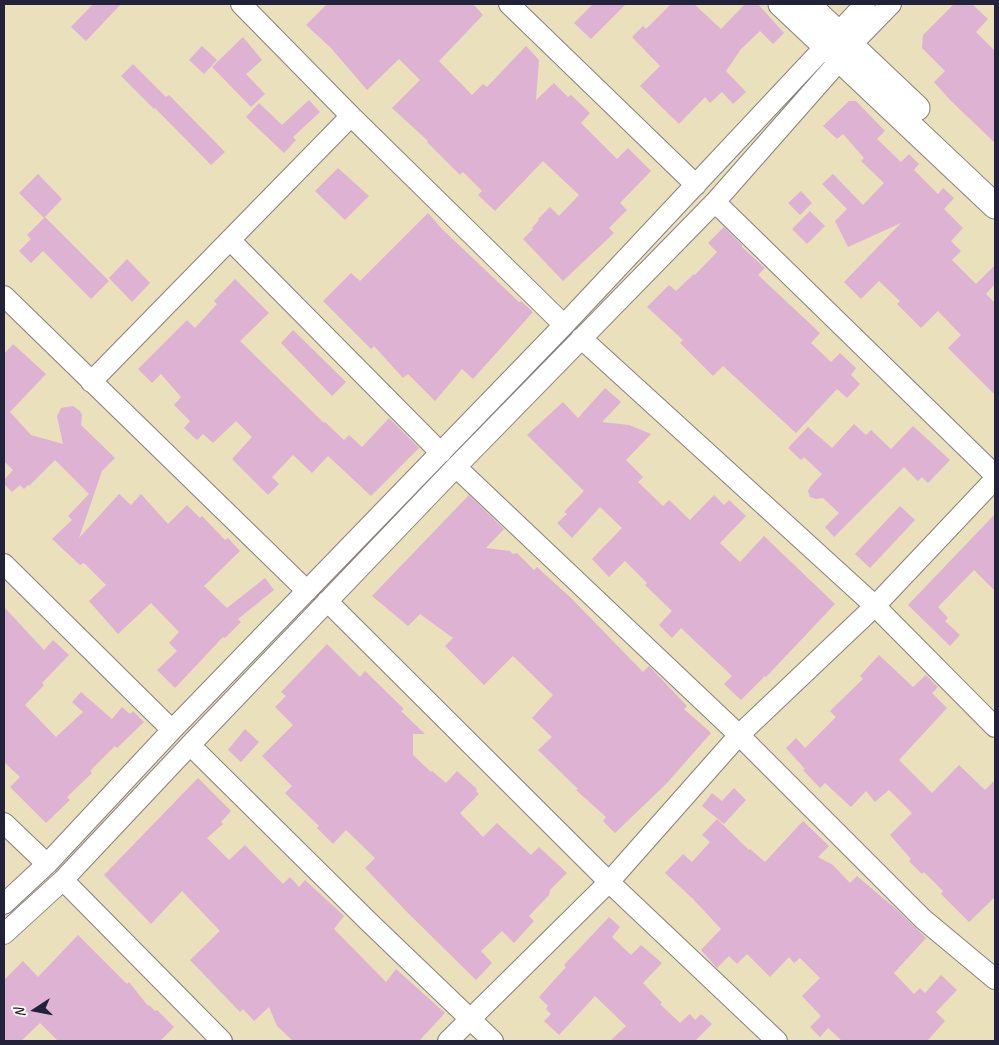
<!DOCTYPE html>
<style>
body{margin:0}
#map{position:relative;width:999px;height:1045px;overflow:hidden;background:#eae0bc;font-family:Caveat,sans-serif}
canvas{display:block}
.frame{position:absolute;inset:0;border:5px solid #22223b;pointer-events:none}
.north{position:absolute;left:10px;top:985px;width:50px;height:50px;-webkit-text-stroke:4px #fbf7ec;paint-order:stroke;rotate:259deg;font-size:14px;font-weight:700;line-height:20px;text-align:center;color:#22223b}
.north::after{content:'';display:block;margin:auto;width:18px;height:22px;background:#22223b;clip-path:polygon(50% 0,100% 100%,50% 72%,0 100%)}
</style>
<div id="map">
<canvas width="999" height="1045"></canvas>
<div class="frame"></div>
<div class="north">N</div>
</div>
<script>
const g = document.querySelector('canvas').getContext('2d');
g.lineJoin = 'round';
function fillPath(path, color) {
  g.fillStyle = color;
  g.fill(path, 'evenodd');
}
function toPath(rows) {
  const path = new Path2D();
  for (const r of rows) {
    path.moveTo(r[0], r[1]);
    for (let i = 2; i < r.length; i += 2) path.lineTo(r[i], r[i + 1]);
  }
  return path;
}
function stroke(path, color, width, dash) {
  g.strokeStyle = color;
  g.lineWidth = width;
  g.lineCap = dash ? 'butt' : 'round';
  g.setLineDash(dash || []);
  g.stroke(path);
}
const building = toPath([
 [93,4,121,4,86,41,71,27],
 [327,4,473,4,483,15,439,61,472,95,483,84,487,87,526,46,539,60,536,100,554,83,568,97,571,95,590,113,581,123,617,159,628,148,651,171,620,203,627,210,609,228,614,233,563,281,523,239,533,229,532,228,539,220,538,219,550,207,559,216,579,195,543,161,495,211,478,195,482,191,463,172,460,175,427,142,428,141,392,108,420,80,399,59,367,90,331,48,306,25],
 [593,4,626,4,591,39,574,23],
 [671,4,694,4,721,29,745,4,758,4,784,33,773,44,760,31,741,49,726,71,746,92,733,104,722,92,710,103,705,97,679,124,640,86,660,66,632,37,643,26,646,29],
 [954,4,972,4,988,19,976,32,995,51,995,143,950,100,934,82,945,71,922,48,923,35],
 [243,37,262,60,246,74,265,94,251,107,212,67],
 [202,46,217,60,204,74,189,60],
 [133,64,166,97,169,95,225,152,211,165,155,108,154,109,121,76],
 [309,100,320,112,293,137,296,140,284,153,246,117,259,103,282,125],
 [849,101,856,101,885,131,877,139,901,162,909,154,919,164,914,170,938,194,943,188,954,198,944,209,963,228,951,241,961,251,952,260,976,284,995,265,995,284,986,294,995,303,995,395,948,348,961,335,938,311,921,328,897,304,900,301,879,281,861,299,844,282,901,223,848,247,835,221,847,209,822,184,833,174,863,205,884,183,861,161,864,158,843,134,837,139,823,126],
 [338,168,369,196,345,220,315,191],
 [38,174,62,199,44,218,19,193],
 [801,191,812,203,800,215,788,203],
 [810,211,825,226,807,244,792,229],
 [428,213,442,229,519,302,521,301,533,312,473,379,462,369,435,401,408,374,403,378,374,346,371,349,323,301,351,273,360,281],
 [45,217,109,281,91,299,43,251,31,263,19,251,31,239,27,235],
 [724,227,742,245,742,247,765,268,758,275,820,333,811,343,831,362,840,353,856,368,851,375,860,384,847,398,837,389,796,433,723,366,713,376,680,343,683,340,647,307,669,285,676,291,694,274,695,275,717,252,708,243],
 [127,259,150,283,132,302,109,278],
 [235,279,269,313,240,341,324,423,325,422,344,440,349,435,362,447,389,418,419,448,371,496,328,456,312,473,293,455,272,477,279,484,268,495,232,459,252,437,236,421,213,443,203,434,197,440,184,428,190,421,174,405,181,397,161,374,152,383,138,369,187,320,195,328,217,304,214,301],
 [293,330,346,382,332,396,281,343],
 [13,344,46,374,10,412,31,435,63,444,57,416,61,408,73,406,80,411,82,415,81,425,115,458,102,471,79,538,119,494,131,505,141,494,168,524,187,505,200,518,202,516,225,540,228,538,240,551,204,586,227,608,265,578,274,590,238,619,241,622,225,638,223,637,175,688,157,670,177,651,169,643,179,632,151,603,118,634,89,601,106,585,84,563,80,565,52,539,72,520,68,516,89,494,55,460,29,486,28,485,24,489,20,485,12,492,4,484,4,480,13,470,4,461,4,354],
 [605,388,621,402,602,422,629,425,651,434,626,460,643,477,638,482,663,506,669,500,690,520,714,495,724,505,729,500,746,516,720,543,740,562,764,536,835,604,766,677,765,676,741,700,724,684,732,676,681,628,672,638,659,625,672,611,645,585,647,583,625,561,609,577,592,559,622,528,600,507,572,538,557,523,567,514,564,512,584,491,527,435,563,402,578,418],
 [854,424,866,435,871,430,891,449,913,426,950,460,928,483,922,477,918,481,904,467,834,537,825,527,839,513,823,498,816,499,810,497,808,491,810,487,822,474,804,457,801,460,788,448,808,427,832,448],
 [469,495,504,529,486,548,510,551,513,554,517,553,534,570,537,567,572,599,643,672,649,666,687,706,684,709,711,733,666,784,615,833,603,821,606,817,576,790,578,789,538,750,552,737,532,718,553,695,513,656,484,685,445,646,453,638,420,614,408,626,372,596],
 [900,506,915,520,870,568,855,554],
 [995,514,995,591,974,570,938,607,948,618,945,621,960,635,950,646,908,605],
 [4,607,44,650,53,640,69,655,42,683,44,685,25,705,56,737,83,712,72,702,81,692,112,719,122,707,130,714,133,711,144,722,117,748,115,746,90,771,92,773,67,797,70,800,46,823,10,787,20,777,4,762],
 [327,644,360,677,365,671,404,709,401,711,425,734,413,734,413,755,431,772,432,771,446,783,457,771,477,789,476,791,479,794,460,813,483,837,497,823,531,855,539,847,567,873,550,890,549,895,529,916,534,921,514,943,502,931,481,951,492,963,476,980,406,911,365,868,375,858,346,830,333,844,317,828,319,826,285,793,292,786,262,756,293,725,275,707,286,696,281,692],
 [879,655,913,687,926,675,938,687,932,693,947,708,899,760,932,793,959,765,985,790,995,780,995,897,969,922,941,894,943,891,924,872,922,874,909,861,911,859,890,835,912,813,889,790,875,802,866,791,851,807,825,783,820,788,803,770,805,769,786,748,796,738,805,748,836,717,830,711,863,679,860,676],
 [245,729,259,742,241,762,228,750],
 [198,778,231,811,221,822,223,824,207,838,229,860,245,845,283,884,290,877,299,887,305,880,344,916,334,929,386,982,396,969,445,1013,419,1041,293,1041,277,1026,269,1007,254,1021,243,1009,240,1012,190,960,220,931,182,891,151,924,104,875],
 [734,788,746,800,724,824,702,806,712,793,722,801],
 [717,819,749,850,750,849,765,862,803,821,829,846,818,857,833,865,850,883,857,876,896,909,926,938,894,973,914,994,920,988,925,993,941,975,957,990,936,1012,945,1021,927,1041,842,1041,828,1028,820,1037,810,1027,821,1016,802,996,820,978,800,958,794,963,789,957,770,977,747,954,737,964,729,956,717,968,701,950,721,929,693,899,665,873,683,854,692,862,710,842,702,835],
 [609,917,620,927,612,937,631,955,641,945,662,963,643,983,662,1003,660,1004,680,1023,690,1014,695,1020,701,1014,712,1024,695,1041,610,1041,626,1026,595,996,559,1035,544,1021,551,1014,546,1009,548,1006,539,997,566,967,564,965],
 [78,935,127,984,129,982,148,1006,149,1005,155,1011,157,1010,174,1027,160,1041,58,1041,40,1023,21,1041,4,1041,4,980,23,961,38,977]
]);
const minor = toPath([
 [241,4,351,116,564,325],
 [509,4,696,185],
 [715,202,995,475],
 [230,240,441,453],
 [4,296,307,591],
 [581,338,875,606,995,727],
 [91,382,351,116],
 [456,467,739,735,923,919,995,979],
 [4,564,172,730],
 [327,601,609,882,777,1041],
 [190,745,369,922,493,1041],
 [4,823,47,864],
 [63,880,222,1041],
 [4,904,47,864,172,730,564,325,865,4],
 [4,934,63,880,190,745,456,467,715,202,840,60,851,45,891,4],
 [448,1041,609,882,739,735,875,606,995,479]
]);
const tertiary = toPath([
 [781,4,995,206],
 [807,4,917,108]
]);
fillPath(building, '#ddb2d3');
stroke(minor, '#86817c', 22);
stroke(tertiary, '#86817c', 27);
stroke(minor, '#fff', 20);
stroke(tertiary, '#fff', 25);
</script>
